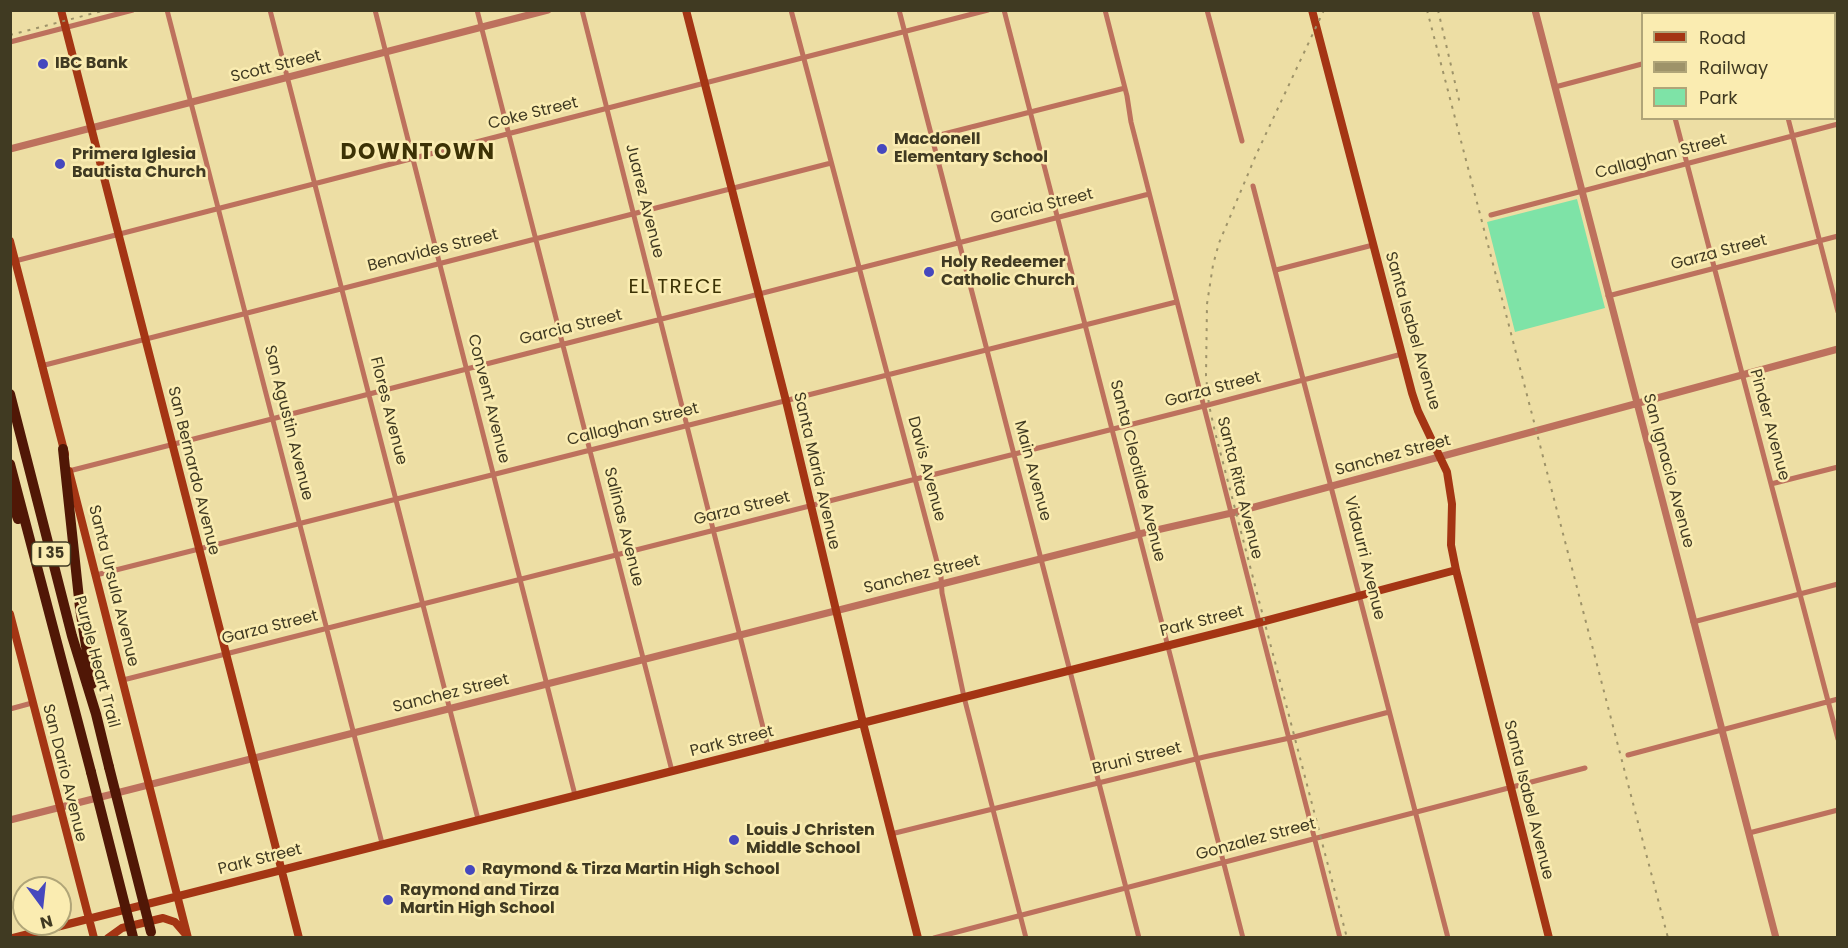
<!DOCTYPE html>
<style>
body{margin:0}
#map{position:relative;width:1848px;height:948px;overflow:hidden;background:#eddea4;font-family:Poppins,sans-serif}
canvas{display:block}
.frame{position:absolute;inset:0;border:12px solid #403a22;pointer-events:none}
.legend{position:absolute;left:1641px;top:12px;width:195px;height:108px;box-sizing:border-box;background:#faecb1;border:2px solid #b0a578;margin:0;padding:8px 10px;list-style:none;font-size:18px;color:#403a22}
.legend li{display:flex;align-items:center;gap:12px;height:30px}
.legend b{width:30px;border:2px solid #b0a578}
.north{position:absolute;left:12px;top:876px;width:60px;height:60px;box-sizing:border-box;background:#faecb1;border:2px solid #b0a578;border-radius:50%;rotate:165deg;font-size:16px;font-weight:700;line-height:24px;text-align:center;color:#403a22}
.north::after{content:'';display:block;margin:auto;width:21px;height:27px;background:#4648be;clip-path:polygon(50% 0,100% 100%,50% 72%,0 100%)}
</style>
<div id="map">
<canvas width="1848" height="948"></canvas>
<div class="frame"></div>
<ul class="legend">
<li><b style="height:8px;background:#a43514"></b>Road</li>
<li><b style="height:8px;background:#9e9369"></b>Railway</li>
<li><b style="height:16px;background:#7ee3a7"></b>Park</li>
</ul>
<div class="north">N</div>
</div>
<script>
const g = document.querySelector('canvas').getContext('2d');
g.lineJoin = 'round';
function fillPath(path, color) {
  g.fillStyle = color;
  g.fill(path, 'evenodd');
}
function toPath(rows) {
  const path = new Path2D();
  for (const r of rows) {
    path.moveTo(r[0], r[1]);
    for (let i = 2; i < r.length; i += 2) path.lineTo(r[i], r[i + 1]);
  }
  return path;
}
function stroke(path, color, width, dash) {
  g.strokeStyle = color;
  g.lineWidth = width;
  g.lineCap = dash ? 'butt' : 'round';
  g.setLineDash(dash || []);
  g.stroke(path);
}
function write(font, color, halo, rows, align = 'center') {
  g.font = font + ' Poppins,sans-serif';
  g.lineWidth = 5;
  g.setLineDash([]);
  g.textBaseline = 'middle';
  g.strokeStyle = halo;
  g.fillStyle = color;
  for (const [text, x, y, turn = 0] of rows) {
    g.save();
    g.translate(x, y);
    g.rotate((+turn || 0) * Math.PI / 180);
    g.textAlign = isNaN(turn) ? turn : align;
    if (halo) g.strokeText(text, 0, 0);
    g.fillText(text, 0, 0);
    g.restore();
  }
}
const green = toPath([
 [1794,11,1796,13,1656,14,1655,11],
 [1577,199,1605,308,1515,332,1487,222]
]);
const minor = toPath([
 [167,10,382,843],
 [270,10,478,819],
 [375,10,575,795],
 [477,10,672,771],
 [582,10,768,747],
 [791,10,941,577,942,593,964,697,1026,938],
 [899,10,1139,938],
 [1004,10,1243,938],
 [1105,10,1127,96,1131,122,1340,938],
 [1207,10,1242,141],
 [1647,10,1648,14],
 [10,42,133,10],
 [1555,87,1642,64],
 [1675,118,1838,739],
 [1788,118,1838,312],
 [932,137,1125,88],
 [1253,186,1448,938],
 [1491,215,1838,124],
 [15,261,988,10],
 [1276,270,1373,245],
 [1608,296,1838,236],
 [41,366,831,163],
 [69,471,1149,194],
 [1771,484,1838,467],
 [96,575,1176,302],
 [1693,622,1838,584],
 [123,680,1204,406,1402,354],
 [10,709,32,703],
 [1628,755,1838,699],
 [1749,833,1838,810],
 [891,834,1204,757,1294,737,1389,712],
 [934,938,1585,768]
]);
const tertiary = toPath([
 [1535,10,1776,938],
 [10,149,548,10],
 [10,820,1139,534,1236,512,1838,349]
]);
const secondary = toPath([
 [61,10,299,938],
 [686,10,786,401,863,723,918,938],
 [1312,10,1412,393,1418,411,1447,472,1452,504,1451,545,1456,570,1549,938],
 [10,241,65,454],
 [69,471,188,938],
 [10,614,94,938],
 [13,938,1265,621,1456,570],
 [108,938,122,928,163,918,175,922,187,936]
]);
const motorway = toPath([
 [10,394,72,636,96,714,109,767],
 [63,449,80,608,92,684],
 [10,464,91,772],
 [10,496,18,519]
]);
const rail = toPath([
 [1324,10,1256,155,1219,243,1213,265,1207,304,1206,376,1209,405,1215,432,1347,938],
 [1427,10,1668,938],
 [1438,10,1460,104],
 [10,35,106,10]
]);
const motorwayBridge = toPath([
 [109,767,151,932],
 [91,772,133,937]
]);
const markers = [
 [43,64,6,"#4648be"],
 [882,149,6,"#4648be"],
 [60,164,6,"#4648be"],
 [929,272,6,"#4648be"],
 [734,840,6,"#4648be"],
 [470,870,6,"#4648be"],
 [388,900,6,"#4648be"]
];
const shields = [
 [51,554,39]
];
const shieldNames = [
 ["I 35",51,554]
];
const poiNames = [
 ["IBC Bank",55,64],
 ["Macdonell",894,140],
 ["Elementary School",894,158],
 ["Primera Iglesia",72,155],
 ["Bautista Church",72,173],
 ["Holy Redeemer",941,263],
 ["Catholic Church",941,281],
 ["Louis J Christen",746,831],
 ["Middle School",746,849],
 ["Raymond & Tirza Martin High School",482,870],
 ["Raymond and Tirza",400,891],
 ["Martin High School",400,909]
];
const streetNames = [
 ["Scott Street",276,67,-14],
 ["Coke Street",533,114,-14],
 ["Callaghan Street",1661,157,-15],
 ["Juarez Avenue",644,201,76],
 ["Garcia Street",1042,207,-14],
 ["Benavides Street",433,251,-14],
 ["Garza Street",1719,253,-15],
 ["Garcia Street",571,328,-14],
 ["Santa Isabel Avenue",1412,331,74],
 ["Garza Street",1213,390,-15],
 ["Convent Avenue",488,399,76],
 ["Flores Avenue",388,411,76],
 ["San Agustin Avenue",288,423,76],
 ["Callaghan Street",633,425,-14],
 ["Pinder Avenue",1769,425,75],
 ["Sanchez Street",1393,456,-15],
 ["Davis Avenue",926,469,75],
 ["San Bernardo Avenue",193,471,76],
 ["Santa Maria Avenue",816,471,77],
 ["Main Avenue",1032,471,75],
 ["Santa Cleotilde Avenue",1137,471,76],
 ["San Ignacio Avenue",1668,471,75],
 ["Santa Rita Avenue",1239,488,76],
 ["Garza Street",742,509,-14],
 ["Salinas Avenue",623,527,76],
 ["Vidaurri Avenue",1364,558,76],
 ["Sanchez Street",922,575,-14],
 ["Santa Ursula Avenue",113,586,76],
 ["Park Street",1202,622,-14],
 ["Garza Street",270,628,-14],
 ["Purple Heart Trail",96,662,75],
 ["Sanchez Street",451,694,-14],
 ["Park Street",732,742,-14],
 ["Bruni Street",1137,759,-14],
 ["San Dario Avenue",64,773,76],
 ["Santa Isabel Avenue",1528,800,76],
 ["Gonzalez Street",1256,840,-15],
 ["Park Street",260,860,-14]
];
const quarterNames = [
 ["EL TRECE",676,288]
];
const districtNames = [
 ["DOWNTOWN",418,153]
];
fillPath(green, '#7ee3a7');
stroke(minor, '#bd715d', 5);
stroke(tertiary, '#bd715d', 7);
stroke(secondary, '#a43514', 8);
stroke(motorway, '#501706', 10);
stroke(rail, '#9e9369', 2, [3, 6]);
stroke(motorwayBridge, '#501706', 10);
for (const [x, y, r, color] of markers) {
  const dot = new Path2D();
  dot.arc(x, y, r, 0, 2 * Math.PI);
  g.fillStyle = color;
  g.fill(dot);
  stroke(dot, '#faecb1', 2);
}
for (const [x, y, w] of shields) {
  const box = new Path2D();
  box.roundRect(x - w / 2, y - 12, w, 24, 4.5);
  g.fillStyle = '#faecb1';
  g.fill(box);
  stroke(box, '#403a22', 1.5);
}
write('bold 15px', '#403a22', null, shieldNames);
write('bold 16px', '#403a22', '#faecb1', poiNames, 'left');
write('16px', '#403a22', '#faecb1', streetNames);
g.letterSpacing = '1.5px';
write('20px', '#3c3205', '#faecb1', quarterNames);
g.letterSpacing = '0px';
g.letterSpacing = '1.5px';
write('bold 22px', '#3c3205', '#faecb1', districtNames);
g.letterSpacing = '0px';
</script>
